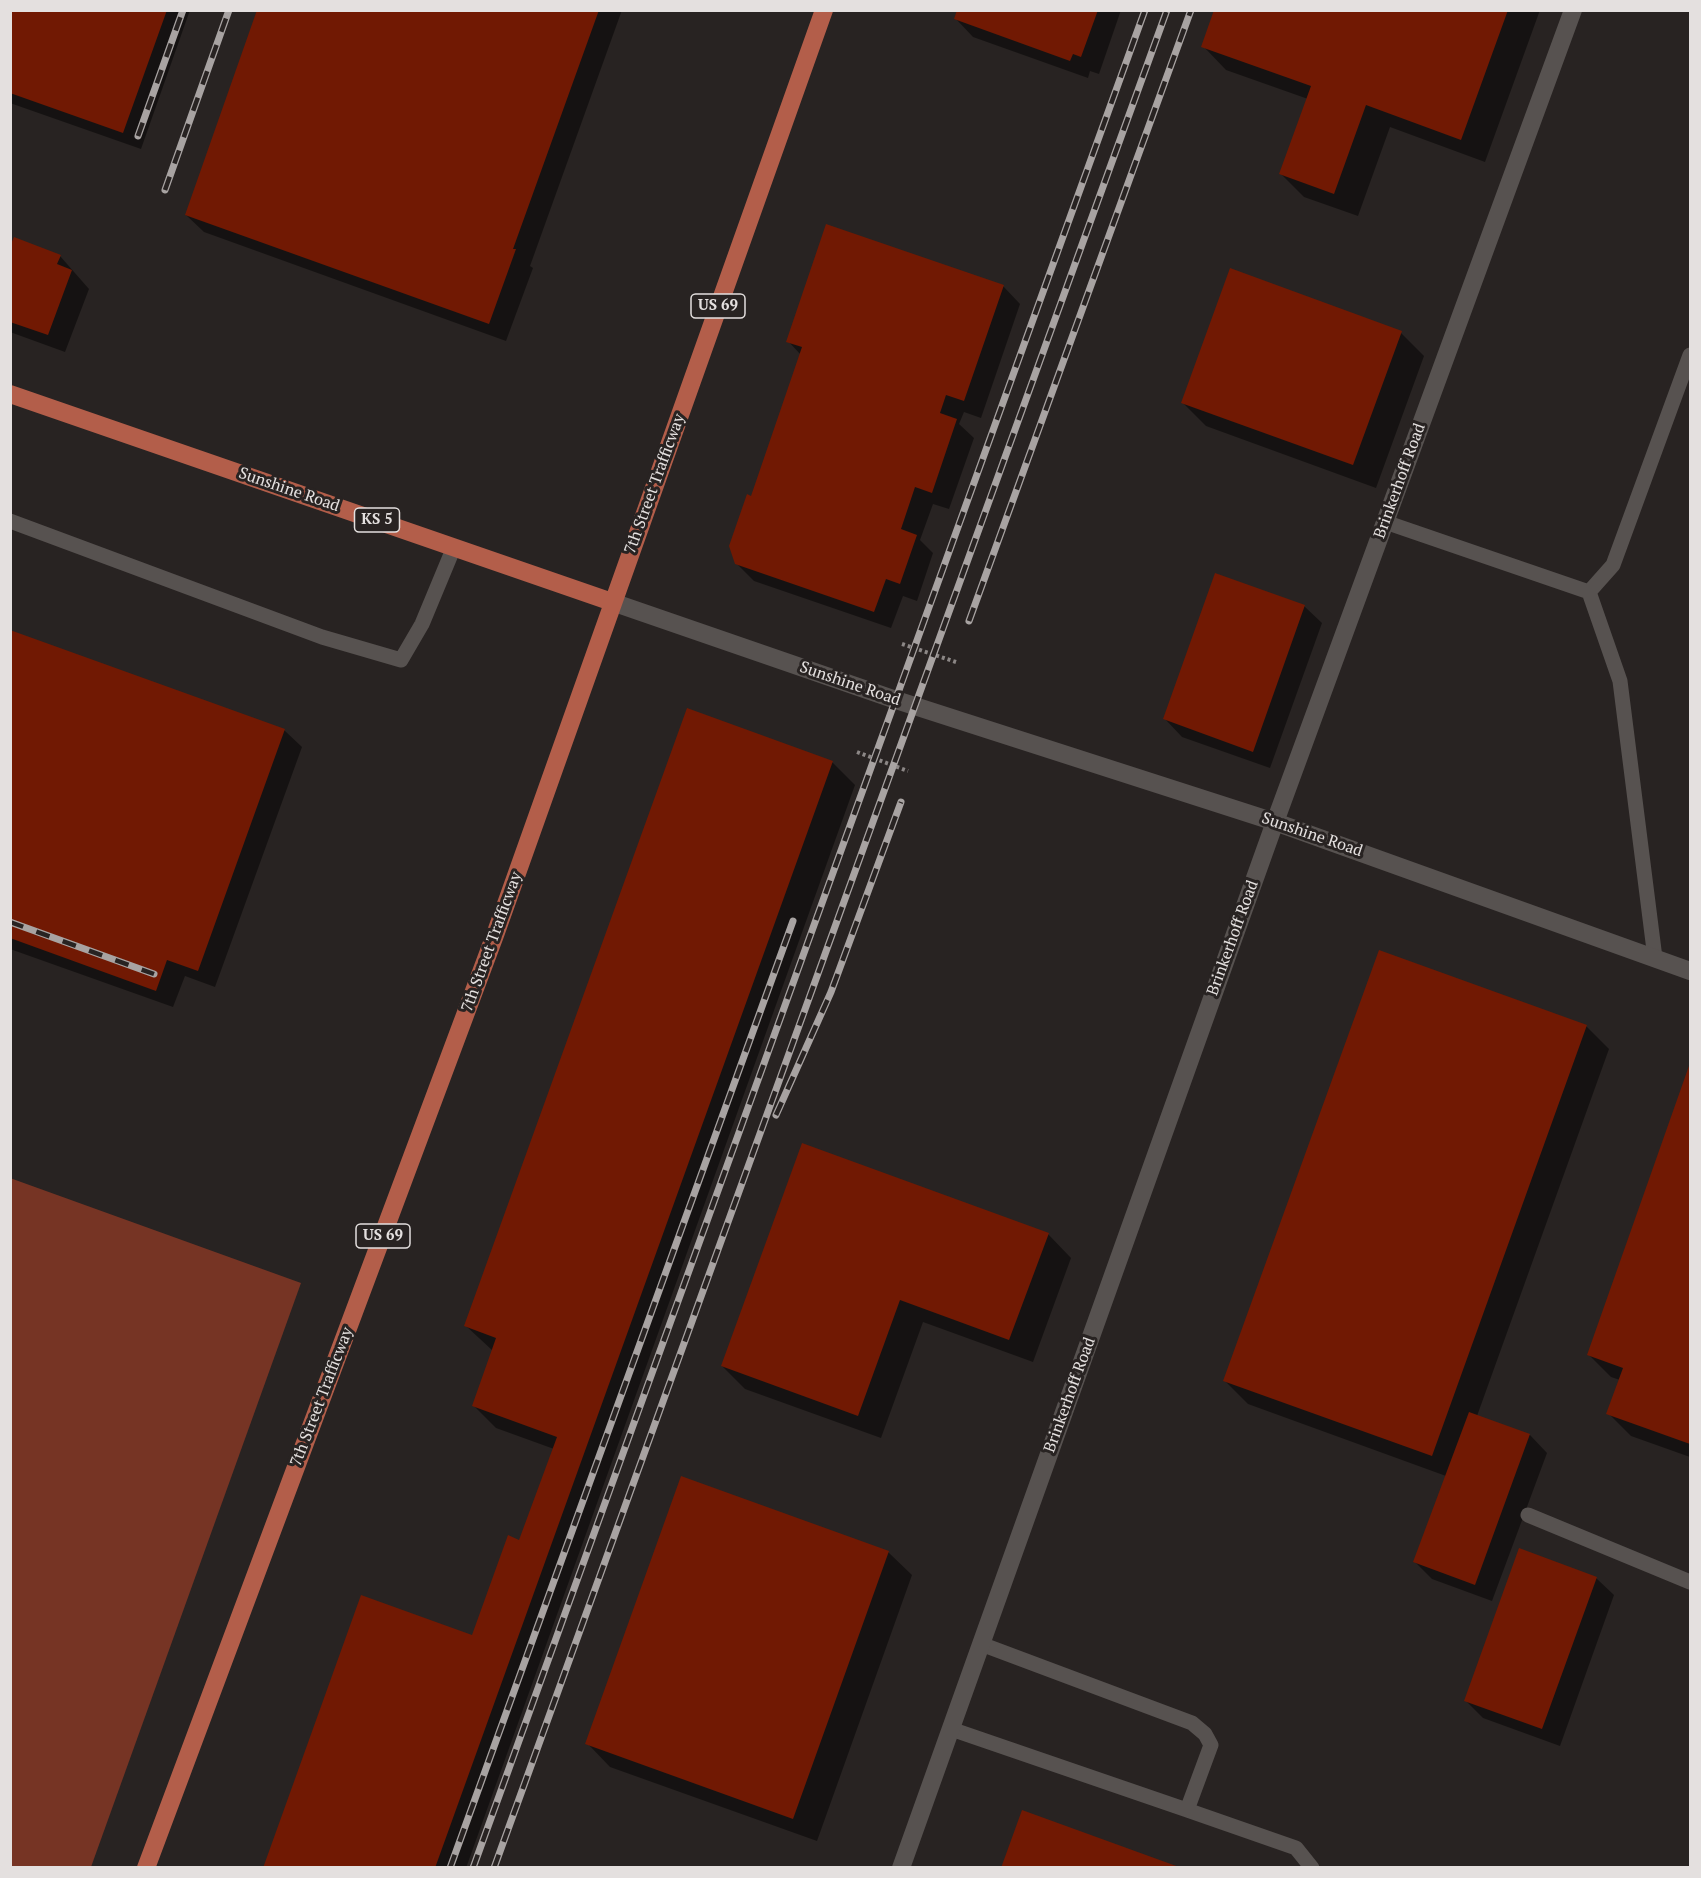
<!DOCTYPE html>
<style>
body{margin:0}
#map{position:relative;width:1701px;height:1878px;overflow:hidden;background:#282322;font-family:"PT Serif",serif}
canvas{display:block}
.frame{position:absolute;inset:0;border:12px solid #e4e0df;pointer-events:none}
</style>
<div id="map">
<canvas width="1701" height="1878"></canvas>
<div class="frame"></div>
</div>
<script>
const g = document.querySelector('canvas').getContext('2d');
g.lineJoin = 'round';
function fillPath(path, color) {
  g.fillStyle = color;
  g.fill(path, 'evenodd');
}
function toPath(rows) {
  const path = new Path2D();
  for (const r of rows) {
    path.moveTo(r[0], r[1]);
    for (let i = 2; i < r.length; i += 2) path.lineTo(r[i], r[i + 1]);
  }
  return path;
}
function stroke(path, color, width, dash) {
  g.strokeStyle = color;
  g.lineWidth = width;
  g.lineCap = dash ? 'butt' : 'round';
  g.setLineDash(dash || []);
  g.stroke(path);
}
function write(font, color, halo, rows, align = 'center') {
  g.font = font + ' "PT Serif",serif';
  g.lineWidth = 6;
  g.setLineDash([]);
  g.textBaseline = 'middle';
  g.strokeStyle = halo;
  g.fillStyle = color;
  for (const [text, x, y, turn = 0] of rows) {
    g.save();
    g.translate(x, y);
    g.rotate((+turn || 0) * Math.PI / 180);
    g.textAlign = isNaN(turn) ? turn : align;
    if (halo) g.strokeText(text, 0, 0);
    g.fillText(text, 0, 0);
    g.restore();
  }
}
const green = toPath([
 [10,1178,301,1283,91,1867,11,1867]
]);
const shadow = toPath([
 [10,10,190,10,141,149,10,103],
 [260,10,622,10,530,266,533,268,506,341,204,232,186,215],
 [959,10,1121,10,1099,74,1090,71,1088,78,973,37,956,19],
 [1216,10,1540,10,1485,162,1390,127,1358,216,1304,197,1281,174,1308,99,1226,70,1203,46],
 [10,250,60,256,89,289,65,352,10,332],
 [1003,286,1020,304,981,418,964,412,959,424,974,438,949,509,933,504,920,540,933,553,917,601,903,596,891,628,754,581,736,563,752,498,801,355,788,341],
 [1401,333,1424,356,1376,488,1206,426,1183,403],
 [1304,606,1322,623,1270,768,1182,737,1165,719],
 [10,631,284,730,302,747,215,987,185,976,173,1007,10,949],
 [832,762,855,785,466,1868,264,1868,473,1637,520,1542,554,1449,496,1428,473,1405,493,1351,466,1326],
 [1586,1026,1609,1049,1477,1416,1530,1435,1547,1453,1492,1601,1432,1579,1414,1561,1446,1476,1248,1404,1225,1381],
 [1690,1067,1690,1457,1631,1436,1608,1413,1620,1380,1611,1377,1588,1354],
 [1048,1234,1071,1258,1033,1362,923,1322,881,1438,745,1389,722,1366],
 [888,1552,912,1575,817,1841,610,1767,587,1743],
 [1596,1578,1614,1595,1560,1746,1483,1718,1466,1701]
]);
const building = toPath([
 [10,10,167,10,123,133,10,93],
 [257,10,599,10,513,249,516,249,489,324,185,215],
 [957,10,1098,10,1081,57,1073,54,1070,61,954,19],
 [1214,10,1508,10,1461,140,1366,105,1334,194,1279,174,1311,86,1201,47],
 [826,224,1004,285,964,401,946,395,940,413,957,419,932,493,915,487,901,529,917,535,900,584,886,579,874,612,735,564,729,546,747,494,751,496,802,347,786,342],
 [14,237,61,255,57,264,72,270,48,335,10,322,10,246],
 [1230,268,1402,331,1353,465,1181,403],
 [1215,573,1305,605,1253,752,1163,719],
 [10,630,285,729,198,971,167,960,156,991,10,938],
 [687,708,833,761,435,1868,263,1868,361,1595,472,1635,508,1535,519,1540,557,1437,472,1406,496,1338,464,1326],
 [1379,950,1587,1025,1432,1456,1223,1381],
 [1690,1063,1690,1444,1606,1414,1623,1368,1587,1355],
 [802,1143,1049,1233,1009,1340,900,1300,858,1416,721,1366],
 [1469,1412,1530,1434,1475,1585,1413,1562],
 [681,1476,889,1551,793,1819,585,1744],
 [1519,1548,1597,1577,1542,1729,1464,1701],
 [1022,1810,1179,1867,1179,1868,1001,1868]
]);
const path = toPath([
 [902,644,956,662],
 [857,752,908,771]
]);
const service = toPath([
 [10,521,322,637,401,660,422,624,454,547],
 [1385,522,1589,592,1620,681,1655,958],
 [1589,592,1613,565,1690,355],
 [1528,1515,1690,1582],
 [951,1729,1187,1810,1211,1745,1205,1734,1192,1723,981,1644],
 [1187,1810,1296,1848,1312,1868]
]);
const minor = toPath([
 [901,1868,1275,822,1573,10]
]);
const secondary = toPath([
 [612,602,896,700,1275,822,1690,971]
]);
const primary = toPath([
 [10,394,612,602],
 [146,1868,495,935,824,10]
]);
const rail = toPath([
 [138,136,183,10],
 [165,190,229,10],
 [969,621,1191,10],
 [10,922,154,974],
 [776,1115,831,992,901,802],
 [450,1868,793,921],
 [473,1868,1145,10],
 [494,1868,1167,10]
]);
const shields = [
 [718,306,54],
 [377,520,45],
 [383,1236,54]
];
const shieldNames = [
 ["US 69",718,306],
 ["KS 5",377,520],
 ["US 69",383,1236]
];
const streetNames = [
 ["Brinkerhoff Road",1400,481,-70],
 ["7th Street Trafficway",655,484,-70],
 ["Sunshine Road",289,490,19],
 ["Sunshine Road",850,684,19],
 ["Sunshine Road",1312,835,19],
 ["Brinkerhoff Road",1233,938,-70],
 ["7th Street Trafficway",492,942,-70],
 ["Brinkerhoff Road",1070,1395,-70],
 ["7th Street Trafficway",322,1397,-69]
];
fillPath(green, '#763424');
fillPath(shadow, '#0007');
fillPath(building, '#711903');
stroke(path, '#8c8786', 4, [3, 3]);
stroke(service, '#575250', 15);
stroke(minor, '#575250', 18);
stroke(secondary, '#575250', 18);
stroke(primary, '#b35e4a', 18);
stroke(rail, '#a8a3a2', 7);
stroke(rail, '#282322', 4.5, [14]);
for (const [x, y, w] of shields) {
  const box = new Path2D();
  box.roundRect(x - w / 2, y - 12, w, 24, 4.5);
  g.fillStyle = '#282322';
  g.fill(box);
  stroke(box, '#e4e0df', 1.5);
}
write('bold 15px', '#e4e0df', null, shieldNames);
write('16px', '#e4e0df', '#282322', streetNames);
</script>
